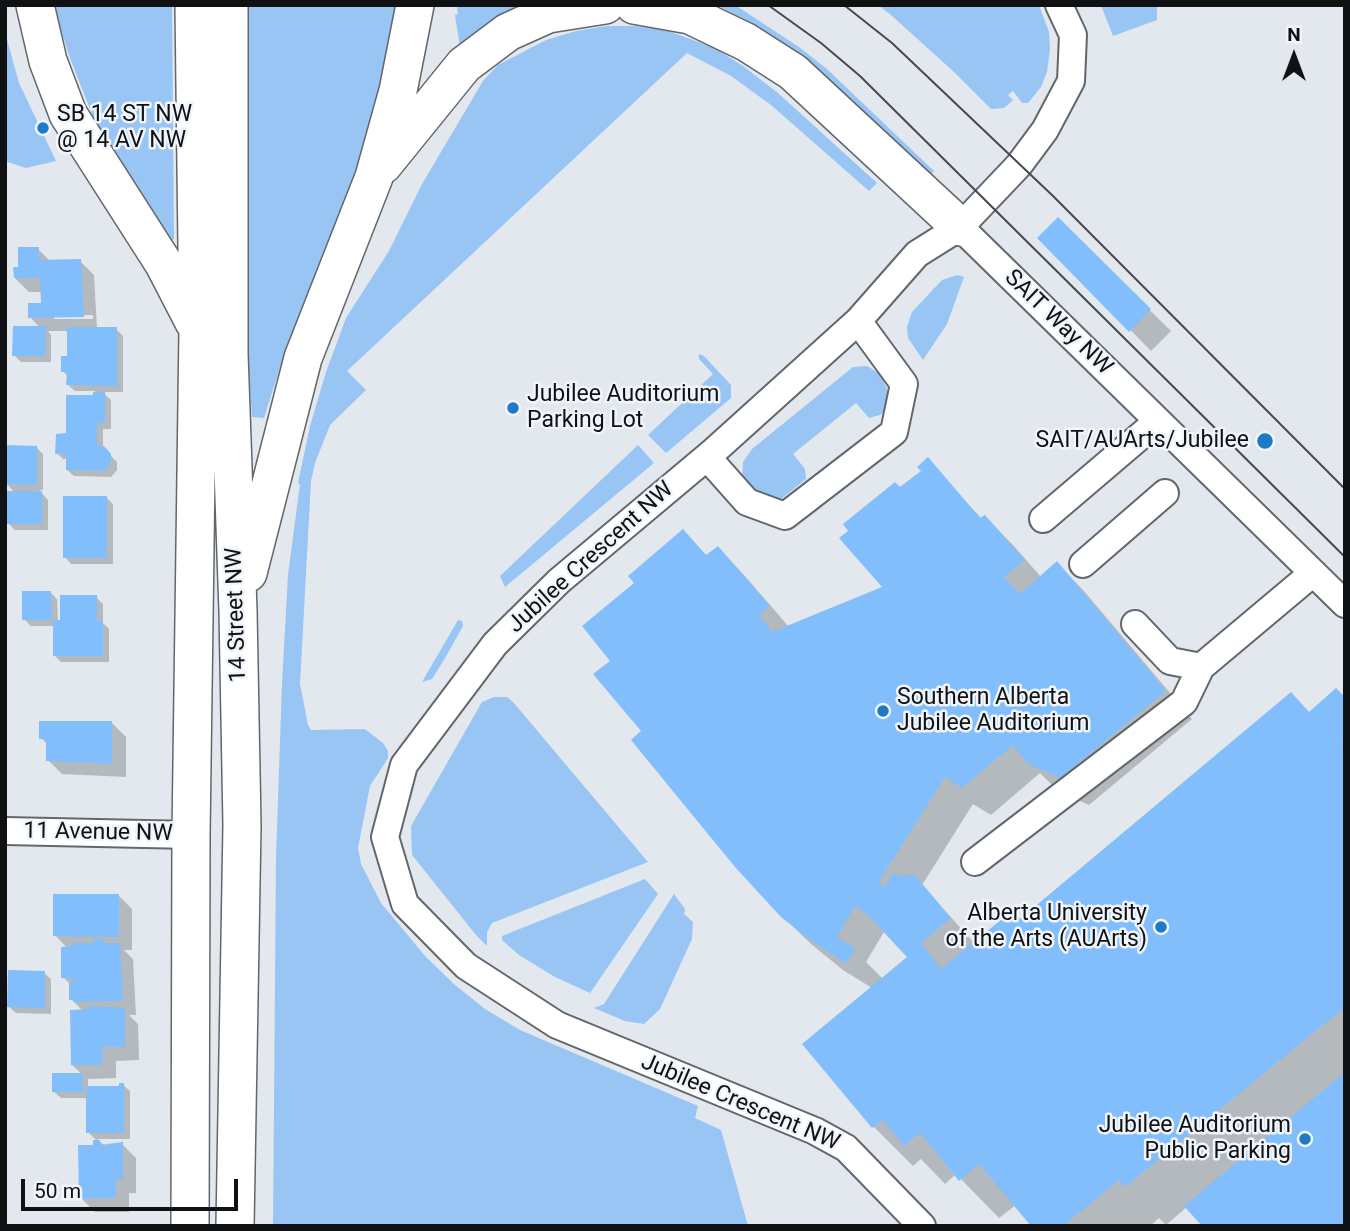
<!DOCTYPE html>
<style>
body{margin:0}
#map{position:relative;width:1350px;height:1231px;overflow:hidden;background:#e2e8ee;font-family:Roboto,sans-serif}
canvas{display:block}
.frame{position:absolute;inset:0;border:7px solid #0f1113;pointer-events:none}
.north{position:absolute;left:1259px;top:21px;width:70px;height:70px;-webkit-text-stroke:5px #eff5fb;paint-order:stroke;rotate:0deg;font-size:19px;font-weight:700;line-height:28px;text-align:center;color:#0f1113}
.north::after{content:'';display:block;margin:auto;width:24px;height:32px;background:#0f1113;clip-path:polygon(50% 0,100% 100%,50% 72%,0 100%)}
.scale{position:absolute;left:21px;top:1179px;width:217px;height:32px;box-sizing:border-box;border:4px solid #0f1113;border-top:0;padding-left:9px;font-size:21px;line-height:24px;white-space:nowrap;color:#0f1113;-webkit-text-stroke:5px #eff5fb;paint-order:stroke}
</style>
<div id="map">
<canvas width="1350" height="1231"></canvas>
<div class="frame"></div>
<div class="north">N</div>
<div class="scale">50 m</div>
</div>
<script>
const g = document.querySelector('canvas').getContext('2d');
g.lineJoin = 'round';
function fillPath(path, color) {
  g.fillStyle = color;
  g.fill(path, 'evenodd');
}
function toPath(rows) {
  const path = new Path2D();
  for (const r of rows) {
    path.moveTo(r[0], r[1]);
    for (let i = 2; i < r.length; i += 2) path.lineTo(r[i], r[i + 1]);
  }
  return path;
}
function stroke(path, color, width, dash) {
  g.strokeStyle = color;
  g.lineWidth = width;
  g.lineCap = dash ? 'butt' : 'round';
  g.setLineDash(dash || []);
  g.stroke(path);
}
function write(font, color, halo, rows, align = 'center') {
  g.font = font + ' Roboto,sans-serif';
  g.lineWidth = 5;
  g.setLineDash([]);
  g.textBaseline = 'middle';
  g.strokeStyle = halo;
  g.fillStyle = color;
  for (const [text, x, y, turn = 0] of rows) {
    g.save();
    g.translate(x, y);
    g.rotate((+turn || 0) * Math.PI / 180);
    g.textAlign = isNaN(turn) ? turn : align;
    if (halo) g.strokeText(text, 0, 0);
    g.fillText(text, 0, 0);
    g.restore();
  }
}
const green = toPath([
 [53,5,172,5,174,239,168,242,99,132,70,58],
 [241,5,397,5,378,96,362,155,329,245,287,345,264,418,252,417,247,348],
 [453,5,527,5,460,47,455,15,458,14,457,6],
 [717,5,735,5,799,47,827,69,934,171,925,180,750,22],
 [878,5,1039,5,1049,32,1050,49,1047,72,1041,87,1028,103,1022,103,1013,91,1008,95,1013,100,1004,108,991,109,954,72,891,15],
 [1101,5,1157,5,1157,20,1113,36],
 [607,26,636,26,668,31,715,48,743,66,778,93,877,183,869,191,771,105,731,76,687,53,347,371,366,390,330,425,315,463,311,481,300,684,308,725,311,730,365,729,383,743,388,751,388,758,370,786,358,848,361,864,381,903,426,957,455,985,485,1009,520,1030,698,1106,695,1118,721,1130,748,1226,273,1226,276,857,282,683,288,575,300,484,298,483,310,426,326,372,346,318,389,251,422,184,483,81,498,65,546,40,576,31],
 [5,32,19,83,56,161,26,168,5,161],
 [957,275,964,277,947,324,923,360,908,338,907,327,912,312,942,280],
 [699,354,704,356,731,385,731,398,666,453,648,435,713,374,699,359],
 [867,366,880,374,888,391,888,408,880,415,869,418,856,403,793,454,805,469,806,479,781,499,767,499,754,492,742,481,743,462,752,449,853,367],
 [638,445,654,463,505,587,500,576],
 [458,620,462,621,463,626,445,658,432,679,422,682],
 [494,697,507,697,513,702,648,862,492,923,487,932,487,946,476,935,412,855,411,826,482,702],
 [645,879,658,894,590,993,555,977,519,955,502,940,502,936],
 [674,894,685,909,684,914,693,922,692,939,660,1009,644,1024,625,1021,594,1008,604,1004]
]);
const shadow = toPath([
 [1058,220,1171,331,1151,351,1040,238],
 [38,249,51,262,80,261,94,275,97,329,116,329,123,336,123,392,102,392,111,400,111,429,103,429,103,448,117,462,117,470,111,477,74,476,67,470,67,459,63,459,57,453,95,396,95,391,75,391,68,385,68,377,63,371,69,358,69,331,48,331,51,335,51,362,21,362,14,355,40,328,30,317,43,304,42,292,29,292,15,278],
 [93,315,93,319,54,319,54,316],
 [37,448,43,454,43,490,39,490,48,500,48,530,15,530,8,523,15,493,6,483],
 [927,460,982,519,985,517,1013,545,1041,577,1057,563,1084,591,1192,719,1089,805,1058,791,1040,773,991,815,973,804,922,885,975,944,1021,920,1310,713,1345,699,1345,1226,1187,1207,1166,1225,1159,1218,1150,1226,1033,1226,1016,1205,999,1218,956,1174,945,1184,921,1159,913,1166,874,1127,872,988,843,970,811,944,782,916,644,732,612,661,637,584,683,531,707,556,718,548,745,576,789,627,885,588,900,490,923,472],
 [884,932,908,958,883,979,866,962],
 [106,497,113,504,113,564,71,564,65,557],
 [51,593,57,599,58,622,96,597,103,604,103,623,109,629,109,662,61,662,54,655,54,626,31,626,24,619],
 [112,723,126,737,126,777,62,774,48,760,48,745,41,738],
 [118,895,132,909,132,950,124,950,133,959,136,1015,129,1015,138,1024,139,1060,116,1061,116,1078,88,1079,88,1087,121,1087,123,1085,130,1091,130,1139,97,1139,105,1146,122,1144,136,1158,136,1193,129,1193,129,1212,95,1212,81,1198,98,1142,88,1132,88,1098,61,1098,54,1092,82,1074,72,1065,83,1011,71,999,71,985,63,977,67,948,55,935],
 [44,973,51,979,51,1014,16,1013,9,1007]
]);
const building = toPath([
 [1058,217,1151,309,1129,332,1037,238],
 [18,247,39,247,39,260,81,259,84,317,28,318,28,303,41,303,40,278,14,278,13,267,18,267],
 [13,326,46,326,45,356,12,356],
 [67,327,117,327,117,386,66,385,67,372,61,372,61,356,67,356],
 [93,392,105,392,105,423,97,423,97,446,104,446,111,454,111,463,104,471,66,470,66,453,55,454,56,434,66,433,66,395,93,395],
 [5,445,37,446,37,485,5,484],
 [928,457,980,518,985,515,1025,560,1004,577,1020,594,1057,561,1166,691,1060,778,1028,764,1013,745,962,788,945,777,878,883,884,887,893,873,900,876,914,874,951,918,921,943,941,969,1013,910,1020,919,1291,692,1309,712,1336,688,1345,697,1345,738,1341,742,1345,746,1345,1007,1125,1187,1119,1180,1063,1226,1031,1226,979,1164,959,1181,920,1133,904,1146,883,1120,872,1128,802,1044,907,957,867,914,855,906,837,937,856,949,846,963,813,942,781,917,735,867,631,740,641,731,593,674,610,661,582,626,634,583,628,576,683,529,706,555,718,546,770,606,759,615,772,632,882,587,839,538,848,531,843,524,895,482,900,487,921,471,917,467],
 [6,491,42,491,42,524,6,524],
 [63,496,107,496,107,558,63,558],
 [22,591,51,591,52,620,22,620],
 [60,595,97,595,97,621,103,621,103,656,53,656,53,620,60,620],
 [39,721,112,721,112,764,46,761,46,739,39,739],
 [53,894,119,894,119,937,53,936],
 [94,939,104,939,104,943,120,943,123,1001,73,1002,73,1000,69,1000,69,983,72,983,72,978,61,978,61,947,71,946,71,943,94,943],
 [8,970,45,971,45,1008,7,1007],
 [90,1006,125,1008,125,1047,103,1047,103,1065,71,1065,70,1010,90,1009],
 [1345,1072,1345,1226,1202,1226,1184,1206],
 [52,1073,82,1073,83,1092,52,1092],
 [119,1083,124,1083,124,1133,86,1133,86,1086,119,1086],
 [93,1140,100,1140,100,1145,123,1142,123,1179,116,1179,116,1198,79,1199,78,1145,93,1145]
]);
const street = toPath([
 [1059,5,1073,35,1071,81,1045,130,1019,165,960,227,1345,604],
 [707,457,747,502,785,516,894,432,904,384,858,321],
 [1043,519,1158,421],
 [1083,564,1165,493],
 [1135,624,1170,661,1201,667,1313,573],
 [5,831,191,835],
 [975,862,1184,702,1201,667],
 [922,1226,846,1148,815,1131,557,1025,466,966,405,904,385,837,404,765,495,644,559,581,714,451,858,321,917,254,960,227]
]);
const secondary = toPath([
 [35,5,48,61,68,114,164,264,194,322],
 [229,5,229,354,238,611,242,825,235,1226],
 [634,5,690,15,746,42,793,72,960,227],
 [383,165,464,65,508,32,548,14,605,5],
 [248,573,303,358,374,177,398,91,415,5],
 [190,1226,191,835,198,329,194,5]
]);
const tram = toPath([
 [768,5,821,43,860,76,1345,557],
 [844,5,892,43,1053,196,1345,489]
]);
const markers = [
 [43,128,7,"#1e7ac7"],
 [513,408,7,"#1e7ac7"],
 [1265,441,9,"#1e7ac7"],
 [883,711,7,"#1e7ac7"],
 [1161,927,7,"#1e7ac7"],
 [1305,1139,7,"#1e7ac7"]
];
const poiNames = [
 ["SB 14 ST NW",57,115],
 ["@ 14 AV NW",57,141],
 ["Jubilee Auditorium",527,395],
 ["Parking Lot",527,421],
 ["SAIT/AUArts/Jubilee",1249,441,"right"],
 ["Southern Alberta",897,698],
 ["Jubilee Auditorium",897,724],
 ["Alberta University",1147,914,"right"],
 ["of the Arts (AUArts)",1147,940,"right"],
 ["Jubilee Auditorium",1291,1126,"right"],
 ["Public Parking",1291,1152,"right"]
];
const streetNames = [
 ["SAIT Way NW",1058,323,44],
 ["Jubilee Crescent NW",591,558,-42],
 ["14 Street NW",237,615,-92],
 ["11 Avenue NW",98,833,1],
 ["Jubilee Crescent NW",740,1103,23]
];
fillPath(green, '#98c5f3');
fillPath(shadow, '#0003');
fillPath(building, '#81befb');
stroke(street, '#62676c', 30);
stroke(secondary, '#62676c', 40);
stroke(street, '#fff', 26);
stroke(secondary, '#fff', 37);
stroke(tram, '#474a4d', 2);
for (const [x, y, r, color] of markers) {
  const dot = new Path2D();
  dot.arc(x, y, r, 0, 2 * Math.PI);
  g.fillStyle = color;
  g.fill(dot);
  stroke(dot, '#eff5fb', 2.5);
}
write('23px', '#0f1113', '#eff5fb', poiNames, 'left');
write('23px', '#0f1113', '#eff5fb', streetNames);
</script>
